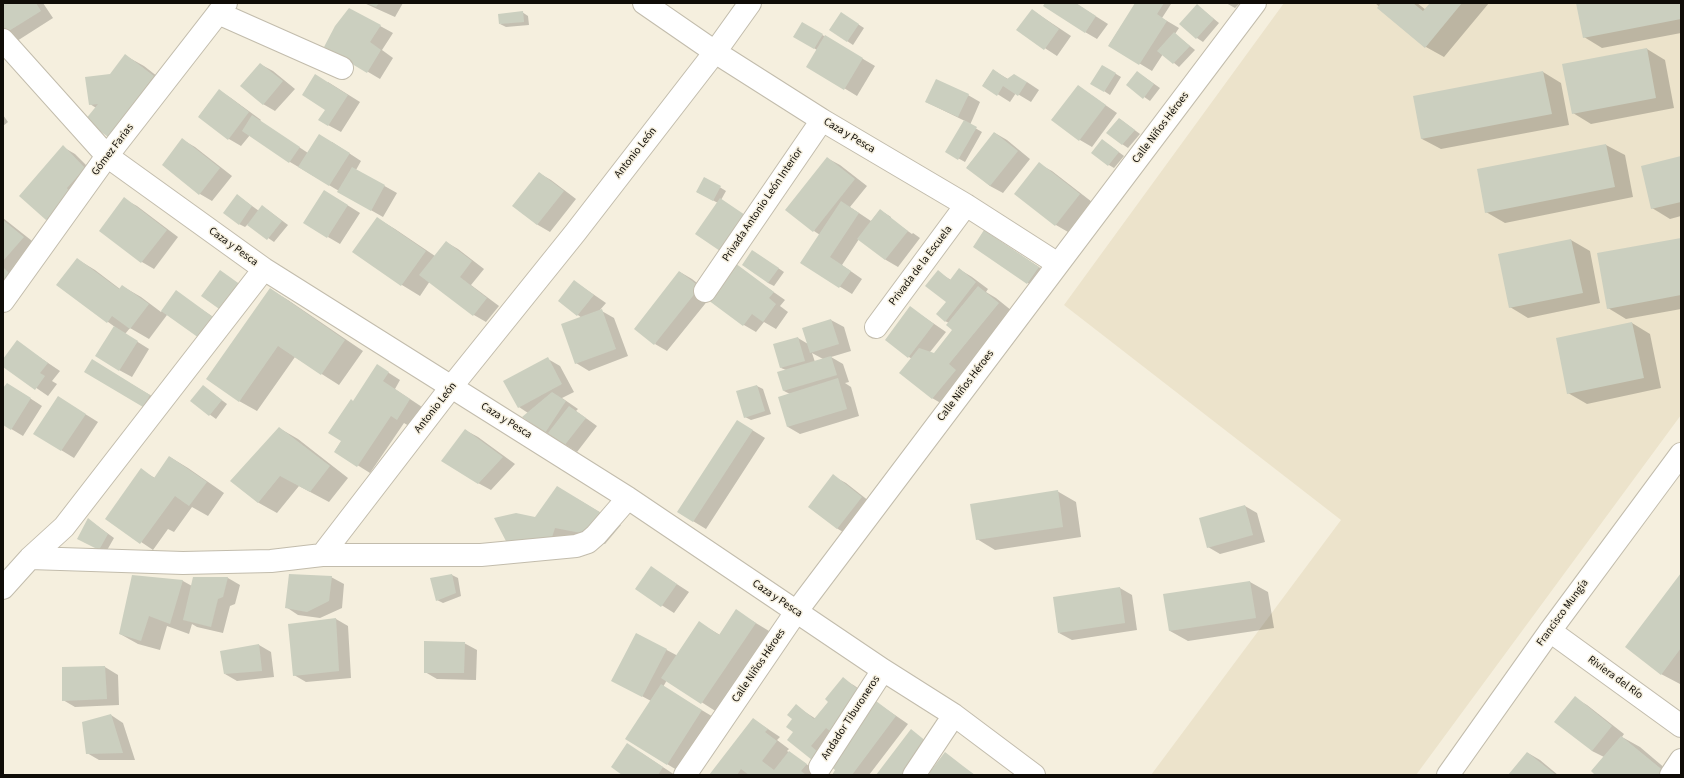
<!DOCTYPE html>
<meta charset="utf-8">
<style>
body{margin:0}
#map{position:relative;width:1684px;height:778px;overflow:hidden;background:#f5efde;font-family:"Source Sans 3",sans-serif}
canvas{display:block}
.frame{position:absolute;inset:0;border:4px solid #0f0c07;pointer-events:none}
</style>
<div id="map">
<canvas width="1684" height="778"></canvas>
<div class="frame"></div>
</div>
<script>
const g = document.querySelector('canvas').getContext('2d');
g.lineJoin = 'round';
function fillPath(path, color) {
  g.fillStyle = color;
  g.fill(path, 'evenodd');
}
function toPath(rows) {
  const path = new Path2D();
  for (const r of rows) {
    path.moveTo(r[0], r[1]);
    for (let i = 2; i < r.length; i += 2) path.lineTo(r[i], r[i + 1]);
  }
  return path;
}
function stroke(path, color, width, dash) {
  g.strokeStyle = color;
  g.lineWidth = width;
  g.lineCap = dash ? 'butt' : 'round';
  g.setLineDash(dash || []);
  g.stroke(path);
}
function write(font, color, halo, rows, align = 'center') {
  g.font = font + ' "Source Sans 3",sans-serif';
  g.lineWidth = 3;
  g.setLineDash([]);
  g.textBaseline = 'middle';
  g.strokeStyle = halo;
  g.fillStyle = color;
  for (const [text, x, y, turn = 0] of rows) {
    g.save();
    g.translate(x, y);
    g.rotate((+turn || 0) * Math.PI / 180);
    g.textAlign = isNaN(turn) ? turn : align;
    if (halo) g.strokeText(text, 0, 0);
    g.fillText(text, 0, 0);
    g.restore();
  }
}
const built = toPath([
 [1284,3,1681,3,1681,415,1416,775,1151,775,1341,520,1064,305]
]);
const shadow = toPath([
 [3,3,43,3,53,18,17,41,3,31],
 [364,3,403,3,395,17],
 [1046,3,1075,3,1108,24,1097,39,1085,32],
 [1136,3,1169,3,1171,4,1162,18,1179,28,1175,34,1195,50,1179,67,1163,54,1152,71,1109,45],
 [1226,3,1240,3,1235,8],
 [1375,3,1417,3,1426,10,1431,3,1489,3,1444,57,1426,47],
 [1577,3,1681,3,1681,33,1602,48,1584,37],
 [1197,5,1219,23,1203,42,1197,38],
 [349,9,393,33,382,50,393,58,380,79,326,47],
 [1032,10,1071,36,1057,56,1017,30],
 [522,12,528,16,529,25,506,27,500,24],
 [847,17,864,28,853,45,847,41],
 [802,23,875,66,857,96,808,66,817,50,795,37],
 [1647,49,1665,60,1674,108,1591,124,1573,113],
 [126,56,144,66,171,87,108,136,96,108,90,104],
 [260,64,273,71,295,89,275,111,263,104],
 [1103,66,1121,77,1110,95,1092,83],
 [993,70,1008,79,1027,82,1039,90,1031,102,1016,93,1010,102,983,85],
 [1543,72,1561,83,1569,125,1441,149,1422,139,1414,97],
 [1143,76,1160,88,1150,101,1127,85],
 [328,82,360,102,341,132,328,125],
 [1078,86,1117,113,1092,147,1080,140],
 [219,90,231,98,261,120,260,121,308,153,332,142,361,161,356,170,397,193,383,217,339,192,339,191,290,162,250,135,241,146,229,139,199,116],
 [968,95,980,102,970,125,982,132,965,162,947,152,965,121,926,102],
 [3,115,8,122,3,126],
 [1120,119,1140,134,1128,148,1122,144],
 [995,133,1007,140,1030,159,1003,193,990,186,967,167],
 [183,140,195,147,232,176,212,201,200,194],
 [1108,144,1124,156,1114,168,1109,165],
 [1606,145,1625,155,1633,197,1505,223,1486,212,1478,170],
 [63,147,75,154,96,175,59,227,47,220,20,196],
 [1681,157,1681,216,1670,219,1652,208],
 [827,158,840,165,867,186,850,207,871,221,880,210,891,217,891,219,912,234,913,233,920,238,898,267,886,260,859,239,842,265,862,279,852,294,801,263,820,235,814,231],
 [1039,164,1052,171,1092,202,1068,232,1056,225],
 [539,173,551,180,576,199,550,232,538,225,513,206],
 [705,178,726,191,721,200,718,203,697,192],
 [237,195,259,211,262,207,268,210,288,225,274,242,248,224,245,227,239,224],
 [336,198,360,213,340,244,328,237],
 [124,199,137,206,178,237,154,269,142,262,100,231],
 [3,218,41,248,3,302],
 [377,218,395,229,435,256,446,242,458,249,484,269,471,285,499,306,486,322,474,315,430,281,420,296,402,285,354,252],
 [984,231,1051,275,1040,291,974,247],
 [1681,239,1681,309,1626,319,1608,308],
 [1571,240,1590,251,1600,303,1528,318,1510,307,1499,255],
 [753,251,784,272,774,286,768,283],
 [77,259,95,270,120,289,122,286,141,297,161,312,176,292,225,325,167,315,149,339,130,328,125,334,149,349,132,377,119,370,115,327,57,285],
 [735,265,785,300,780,306,788,312,776,329,764,322,756,332,744,325,709,299,667,351,655,344,680,272,692,279,712,295],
 [959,269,972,277,988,289,986,292,996,298,1017,315,951,409,932,398,912,359,909,357,911,308,946,332,930,352,934,354,954,330,949,323,945,321,947,302,938,272,951,280],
 [574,281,606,303,600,310,614,318,628,356,589,371,576,363,582,318,559,301],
 [270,289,288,300,363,351,339,385,295,357,257,411,239,401],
 [831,320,844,327,851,351,831,357,843,364,849,382,845,383,851,387,859,416,800,434,788,427,790,394,784,391,786,370,781,368,798,338,808,344],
 [812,353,823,359,815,362],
 [1632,323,1650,334,1661,388,1587,404,1568,393],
 [17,342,60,371,52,381,57,384,48,396,3,365,3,360],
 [548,359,560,366,574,392,562,398,578,409,576,411,597,426,577,452,545,432,528,413,519,407],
 [378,366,400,380,395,389,422,407,409,426,404,423,370,473,335,451,342,440,354,402],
 [104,368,162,402,155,414,143,407],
 [203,386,227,404,216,419,191,401],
 [757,386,763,389,771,414,751,420,745,417],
 [3,390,19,391,42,406,23,436,3,424],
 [58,397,98,422,74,458,35,434],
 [279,428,298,439,348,478,329,502,299,486,277,513,259,503,231,481],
 [749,428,765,438,706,529,678,512],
 [465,430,478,437,515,464,491,490,478,483],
 [170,457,188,468,224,493,208,516,192,507,174,532,168,529,153,550,107,519,141,470,155,478],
 [833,476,846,483,874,505,850,536,838,529,809,507],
 [1057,491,1076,502,1081,537,995,550,977,539],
 [576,498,621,525,605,544,573,538,528,555,535,519],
 [1245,506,1257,513,1265,542,1220,554,1208,547],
 [88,519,114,538,106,552,84,542],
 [452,575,458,578,461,596,443,603,437,600],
 [663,575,689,592,674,613,636,589],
 [1681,575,1681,682,1680,684,1661,674],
 [133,576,183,581,192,586,228,578,240,585,235,604,230,606,223,633,197,627,192,624,189,634,167,626,160,650,138,644,120,634],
 [331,577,344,584,342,608,320,618,298,615,286,607],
 [1250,582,1268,592,1274,628,1188,641,1170,631,1164,595],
 [1120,588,1132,595,1137,630,1072,640,1059,633],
 [736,611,774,634,720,714,667,680,663,687,720,721,685,775,667,764,651,701,625,687,637,634,678,656,700,623,720,635],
 [336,619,348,626,351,678,306,682,294,675],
 [464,643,477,650,476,680,437,679,425,672],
 [259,645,271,652,274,677,237,681,225,674],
 [105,667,118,675,119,705,75,707,63,700,63,668],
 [843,679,855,686,876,702,908,724,869,775,833,775,837,769,830,764,825,767,795,732,794,719,796,706,816,719,829,701],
 [1575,698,1587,705,1624,734,1622,737,1640,747,1673,775,1597,775,1604,757,1592,751],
 [111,715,123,723,135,760,99,760,87,753],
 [753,719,780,737,777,740,789,749,787,751,818,772,816,775,710,775],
 [640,752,675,775,624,775],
 [1528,753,1540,760,1558,775,1509,775]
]);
const building = toPath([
 [3,3,36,3,41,11,4,34,3,32],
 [366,3,379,3,376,7],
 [1045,3,1076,3,1096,16,1085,33,1043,6],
 [1135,3,1164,3,1157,14,1167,21,1139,65,1108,46],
 [1381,3,1413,3,1423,11,1430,3,1462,3,1425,48,1377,8],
 [1576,3,1681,3,1681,19,1583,38],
 [1197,4,1214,19,1196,39,1179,24],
 [349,8,381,25,370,42,381,50,367,73,324,47,335,26],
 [1032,9,1059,29,1044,50,1016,30],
 [523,11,524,22,499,24,498,14],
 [841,12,859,24,847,42,829,30],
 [802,22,823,34,814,49,793,37],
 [1174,32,1190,46,1173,64,1157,51],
 [825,35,863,58,844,90,806,67],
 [1647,48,1656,98,1572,114,1562,64],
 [125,54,154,76,108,137,85,120,98,104,89,105,85,77,110,74],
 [260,63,283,81,263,105,240,86],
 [1102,65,1116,73,1104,92,1090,84],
 [993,69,1007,79,1014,74,1027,82,1018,96,1003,86,997,96,982,86],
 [1137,71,1154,84,1143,99,1126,85],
 [1543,71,1552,114,1421,139,1413,96],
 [315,74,348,95,328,126,318,120,325,110,302,95],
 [936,79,969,94,958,117,925,102],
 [1078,85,1106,105,1079,141,1051,120],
 [219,89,249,112,228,140,198,117],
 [252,115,300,147,289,163,242,131],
 [1119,118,1135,130,1122,145,1106,133],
 [964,120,977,127,958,160,945,152],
 [994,132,1018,151,990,186,966,168],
 [319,134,350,153,329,186,298,167],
 [182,138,220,168,199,195,162,165],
 [1102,139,1119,152,1108,166,1091,153],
 [1606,144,1615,187,1485,213,1477,169],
 [63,145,85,168,67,188,70,194,46,220,19,196],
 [1681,156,1681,202,1651,209,1641,166],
 [827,157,855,179,813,232,785,210],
 [1039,162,1080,194,1055,226,1014,194],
 [352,167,385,185,371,211,337,192],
 [539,172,564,191,537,225,512,206],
 [704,177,721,186,713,201,696,192],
 [324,190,348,205,327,238,303,223],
 [237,194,252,206,239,225,223,213],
 [124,197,167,230,141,263,99,231],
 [720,198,748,217,723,253,695,234],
 [841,201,859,213,830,257,851,271,839,288,800,263],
 [262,205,282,221,267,240,247,225],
 [880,209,908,231,885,260,857,239],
 [377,217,426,251,401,286,352,252],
 [3,220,24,237,3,261],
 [984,230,1039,267,1027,284,973,247],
 [1681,238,1681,295,1607,309,1597,253],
 [1571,239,1583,293,1509,308,1498,254],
 [446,241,472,261,460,277,487,298,473,316,419,275],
 [752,250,779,268,768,283,742,265],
 [77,258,119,289,122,285,149,304,130,329,112,316,107,323,56,285],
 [735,263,774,292,769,298,776,304,763,322,752,314,743,326,708,300],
 [3,267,10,274,3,282],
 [959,268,976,282,945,322,936,314,946,302,925,286,938,270,950,280],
 [220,270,241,285,222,311,201,296],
 [679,271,700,287,654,345,634,329],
 [574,280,594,295,577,316,558,301],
 [978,286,999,303,949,364,956,370,932,399,899,373,919,348,934,353,952,330,946,325],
 [270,288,345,340,321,375,278,346,239,402,206,379],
 [176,290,213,317,199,338,161,311],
 [910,306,934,324,908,358,885,340],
 [602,309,616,349,575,364,561,324],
 [831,319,839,344,810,353,802,328],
 [1632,322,1644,378,1567,394,1556,338],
 [114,326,138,341,119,371,95,356],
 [798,337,805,361,780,368,773,344],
 [17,340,48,363,40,373,45,376,35,390,3,367,3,359],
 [831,356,837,375,783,391,777,372],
 [548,357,562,384,518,408,503,381],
 [92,359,150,395,143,407,84,372],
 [377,364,389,372,383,381,410,399,397,420,391,416,357,467,334,452,341,441,328,433,351,399,353,401],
 [838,378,847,409,787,427,778,397],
 [7,383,31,398,11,430,3,425,3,388],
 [203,385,222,400,209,416,190,401],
 [757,385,765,411,744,418,736,391],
 [552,392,566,401,545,433,522,417],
 [58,396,86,414,61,451,33,434],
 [569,406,586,418,564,446,548,433],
 [737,420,753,430,693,522,677,512],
 [279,427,330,466,310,492,280,476,258,503,230,481],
 [465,429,503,457,478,484,441,461],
 [169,456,207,482,189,506,175,496,140,544,105,519,141,468,154,478],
 [833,474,862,497,837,529,808,507],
 [557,486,603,514,586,534,555,528,551,540,508,545,494,518,516,513,535,517],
 [1058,490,1063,527,976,540,970,504],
 [1245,505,1253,535,1207,548,1199,518],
 [88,518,108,534,99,550,77,539],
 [651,566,677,584,661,607,635,589],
 [1681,573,1681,648,1661,675,1625,647],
 [289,574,332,576,329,601,307,612,285,608],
 [452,574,456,593,436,601,430,578],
 [132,575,183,580,170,624,149,616,141,641,119,634],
 [193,577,228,577,223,597,218,599,211,627,183,620],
 [1250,581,1256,618,1169,631,1163,594],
 [1120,587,1125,623,1058,633,1053,597],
 [736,609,756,623,701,704,661,678,699,621,719,635],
 [336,618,339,671,293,676,288,624],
 [636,633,667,649,642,697,611,681],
 [424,641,465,642,464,673,424,673],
 [259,644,262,671,224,674,220,651],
 [105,666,107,699,62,701,62,667],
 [843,677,860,691,834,734,826,728,811,746,818,752,812,760,787,740,793,732,786,727,792,719,787,715,796,704,814,719,828,702,825,699],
 [661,684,702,710,667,765,625,739],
 [1575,696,1612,726,1592,751,1554,722],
 [876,701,896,716,852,775,832,775,835,770,828,764],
 [111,714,123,753,86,754,82,722],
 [753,718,768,729,765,732,777,741,762,761,774,770,789,751,807,764,801,771,806,775,749,775,741,769,737,775,709,775],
 [911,729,927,742,902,775,876,775],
 [1621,736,1665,772,1662,775,1595,775,1591,771],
 [627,743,663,767,658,775,622,775,611,767],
 [945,752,963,766,975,775,931,775,929,773],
 [1527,752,1556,775,1508,775]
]);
const minor = toPath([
 [644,3,715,52,822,120,966,205,1058,264],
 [218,13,342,68],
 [3,40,107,156,264,269,628,498,883,670,954,715,1034,775],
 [705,291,822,120],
 [3,301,107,156,226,3],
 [876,327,966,205],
 [628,498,596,535,588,542,576,546,481,555,322,555,452,386,575,233,715,52,750,3],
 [30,558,183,563,271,561,322,555],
 [3,588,30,558,64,527,264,269],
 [1550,631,1681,726],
 [820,767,883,670],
 [685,775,796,612,1255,3],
 [914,775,954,715],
 [1448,775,1550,631,1681,454],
 [1671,775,1681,760]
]);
const streetNames = [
 ["Calle Niños Héroes",1161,128,-53],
 ["Caza y Pesca",849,136,31],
 ["Gómez Farias",113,150,-53],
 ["Antonio León",636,153,-52],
 ["Privada Antonio León Interior",763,205,-56],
 ["Caza y Pesca",233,247,36],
 ["Privada de la Escuela",921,266,-53],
 ["Calle Niños Héroes",966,386,-53],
 ["Antonio León",436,408,-52],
 ["Caza y Pesca",506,421,32],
 ["Caza y Pesca",777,599,34],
 ["Francisco Mungía",1563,613,-54],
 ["Calle Niños Héroes",759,666,-56],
 ["Riviera del Río",1615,678,36],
 ["Andador Tiburoneros",851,718,-57]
];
fillPath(built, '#ece3cb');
fillPath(shadow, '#0003');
fillPath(building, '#cbcfbf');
stroke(minor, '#c2bcac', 24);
stroke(minor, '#fff', 22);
write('11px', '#0f0c07', '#f5efde', streetNames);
</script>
